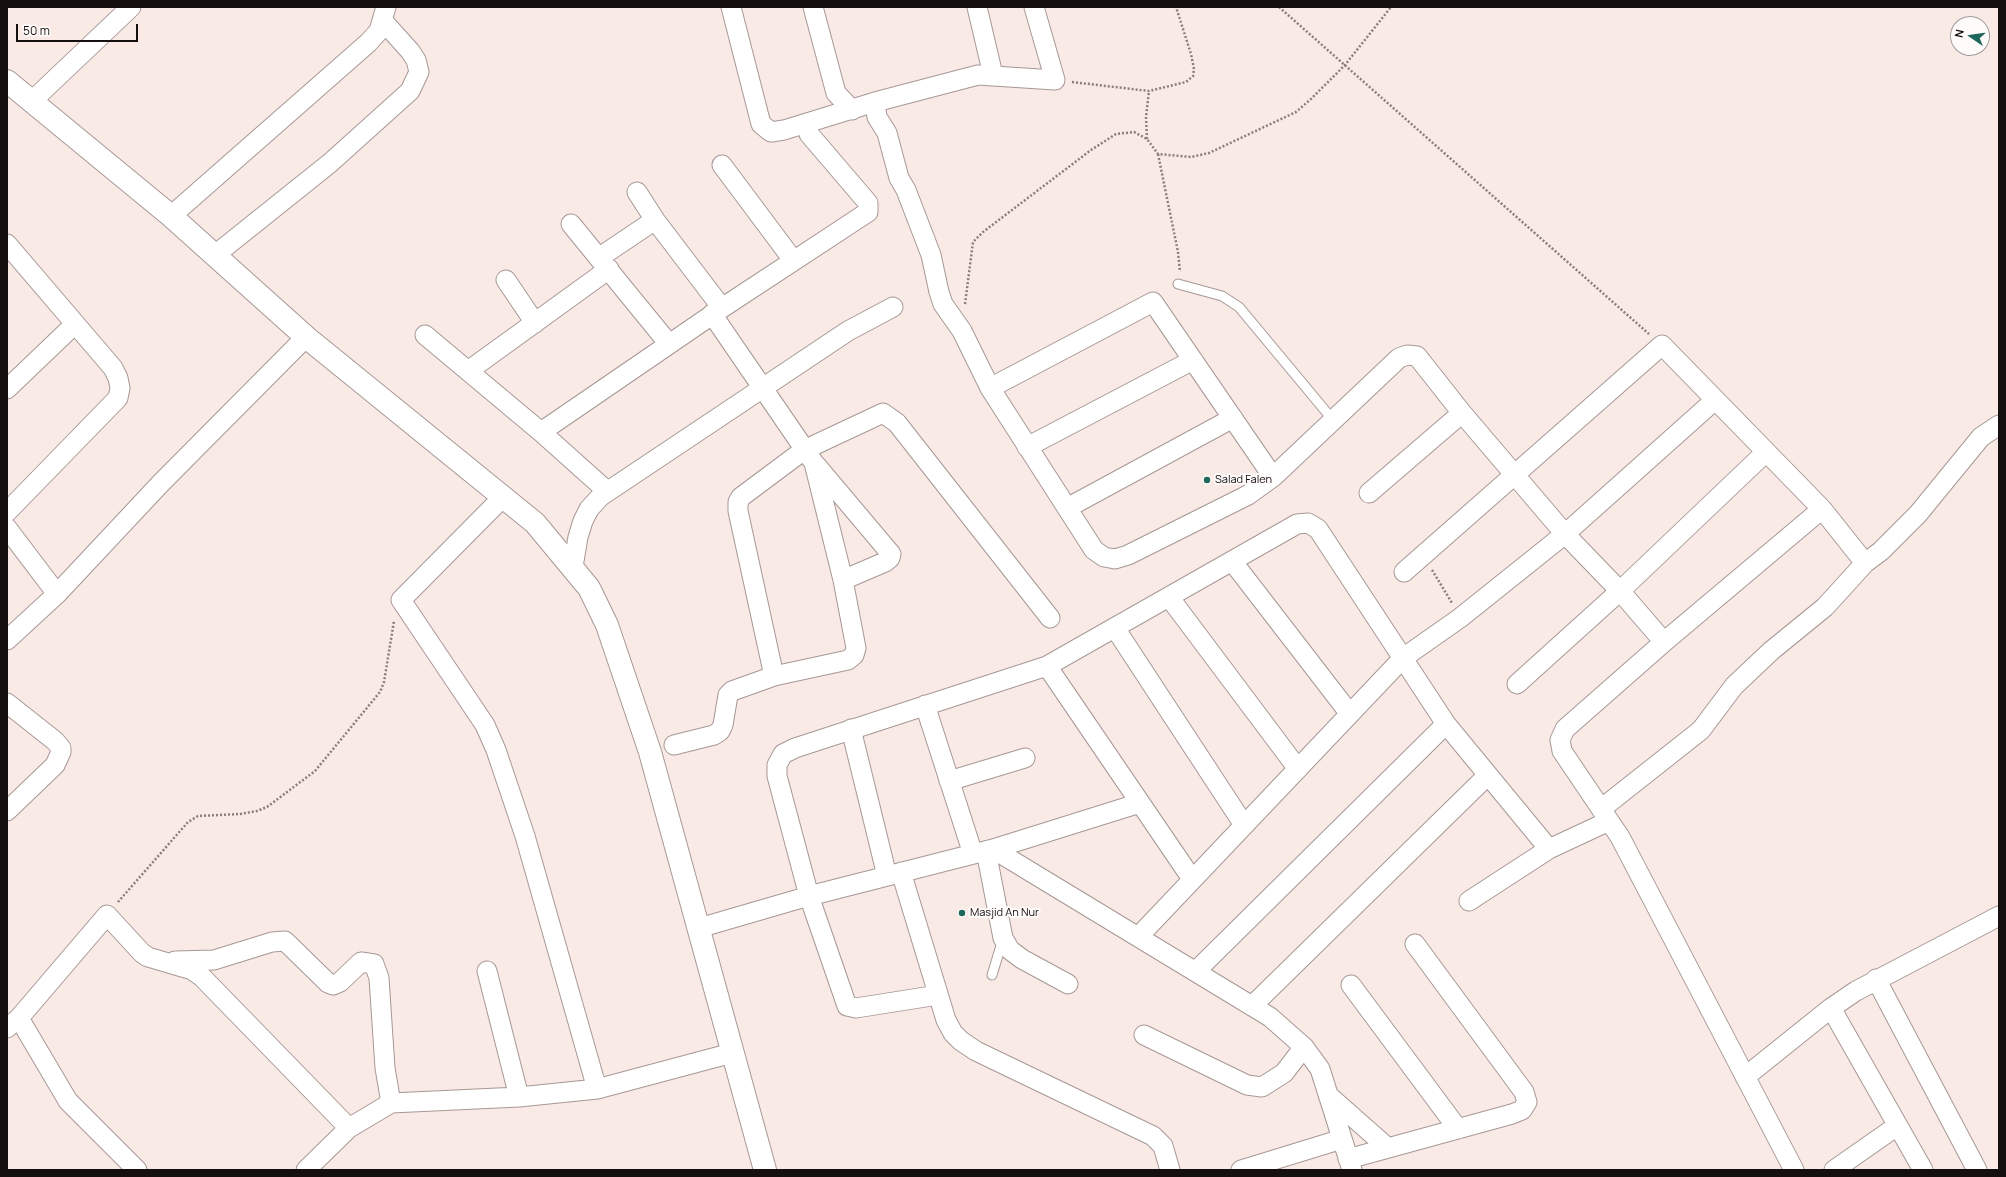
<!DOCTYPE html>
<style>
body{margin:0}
#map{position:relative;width:2006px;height:1177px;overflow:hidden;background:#faeae6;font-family:Manrope,sans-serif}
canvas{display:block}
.frame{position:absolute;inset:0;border:8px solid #15100f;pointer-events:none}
.north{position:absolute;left:1950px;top:16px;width:40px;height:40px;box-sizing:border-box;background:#fefbfa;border:1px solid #a19d9c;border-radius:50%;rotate:283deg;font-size:11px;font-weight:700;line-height:16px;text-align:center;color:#15100f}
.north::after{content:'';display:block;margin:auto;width:14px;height:18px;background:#20675b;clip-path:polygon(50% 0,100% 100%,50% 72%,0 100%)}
.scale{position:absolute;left:16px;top:24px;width:122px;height:18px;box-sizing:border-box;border:2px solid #15100f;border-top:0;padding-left:5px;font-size:12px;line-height:14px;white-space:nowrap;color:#15100f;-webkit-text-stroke:3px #fefbfa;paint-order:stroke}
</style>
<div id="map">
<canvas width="2006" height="1177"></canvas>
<div class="frame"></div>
<div class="north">N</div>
<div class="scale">50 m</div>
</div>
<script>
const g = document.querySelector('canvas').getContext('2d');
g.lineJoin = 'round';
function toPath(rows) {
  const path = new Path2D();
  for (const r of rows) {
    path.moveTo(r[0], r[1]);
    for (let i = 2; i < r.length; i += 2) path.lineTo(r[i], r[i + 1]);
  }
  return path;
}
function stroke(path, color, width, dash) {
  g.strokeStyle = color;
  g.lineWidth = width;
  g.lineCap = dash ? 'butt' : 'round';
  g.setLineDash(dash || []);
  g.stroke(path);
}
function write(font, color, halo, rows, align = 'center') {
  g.font = font + ' Manrope,sans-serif';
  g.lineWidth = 4;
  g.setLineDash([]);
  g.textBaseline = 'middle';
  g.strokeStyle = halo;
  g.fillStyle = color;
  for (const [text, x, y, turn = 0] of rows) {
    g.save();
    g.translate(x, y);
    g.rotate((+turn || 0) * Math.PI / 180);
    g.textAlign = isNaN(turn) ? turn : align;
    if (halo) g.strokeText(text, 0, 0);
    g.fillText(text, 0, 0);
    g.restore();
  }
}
const path = toPath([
 [1279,7,1649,334],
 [1072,82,1149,91,1186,82,1193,76,1194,69,1191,54,1176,7],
 [1147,139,1146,117,1149,91],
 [1158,154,1178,252,1180,272],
 [965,304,973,242,983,232,1091,150,1116,134,1134,132,1147,139,1158,154,1191,157,1209,153,1296,112,1311,99,1345,65,1391,7],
 [1432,570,1452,603],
 [118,902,188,822,198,816,240,814,257,811,267,807,315,771,380,692,384,682,394,621]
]);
const lane = toPath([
 [1178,284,1222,296,1239,307,1333,420],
 [992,975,1003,939]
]);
const street = toPath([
 [731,7,761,124,771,132,784,130,875,102,978,75,1055,80,1034,7],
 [813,7,836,93,852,110],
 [977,7,993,75],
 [32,101,131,7],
 [875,102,877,117,887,133,899,178,906,190,931,255,939,292,943,304,962,331,990,388,1094,550,1104,557,1115,559,1128,555,1248,495,1273,477,1399,358,1407,355,1417,356,1462,413,1565,534,1620,591,1664,642],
 [722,165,793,260],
 [637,192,655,220,722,308],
 [171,216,368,43,379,31,386,7],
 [571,224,669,344],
 [7,244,113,368,118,378,120,388,118,398,7,512],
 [215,255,330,163,410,91,419,72,416,60,410,51,383,21],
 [600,257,655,220],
 [506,280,535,323],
 [425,335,541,432,607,491],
 [468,371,609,269],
 [990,388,1153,302,1273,477],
 [7,389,75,324],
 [541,432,722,308,868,212,868,203,809,134],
 [1027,447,1193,360],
 [816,465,891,554,890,558,885,562,843,580],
 [1369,493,1462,413],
 [503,497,401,600,485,725,496,750,525,836,597,1089],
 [1067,508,1233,418],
 [7,528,57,594],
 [1232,561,1350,714],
 [573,567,578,537,583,521,589,509,601,496,848,331,893,307],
 [1404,572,1662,345,1822,509,1865,563],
 [1169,597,1298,769],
 [1115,628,1244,825],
 [7,640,57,594,161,483,306,337],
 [1047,666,1192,879],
 [774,676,738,511,738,502,741,497,804,450,883,413,897,423,1050,618],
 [1517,684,1620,591,1766,452],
 [7,703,55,741,61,748,61,752,55,765,7,811],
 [925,705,973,854],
 [851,729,887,876],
 [674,745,714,735,720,731,723,725,728,695,732,691,774,676,848,660,854,655,856,648,843,580,814,463,712,314],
 [949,781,1025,758],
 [1601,809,1701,730,1734,686,1771,651,1825,607,1865,563,1881,551,1918,514,1981,437,1999,425],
 [993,849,1270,1017,1304,1047,1320,1069,1352,1170],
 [986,851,1003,938,1010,950,1022,959,1068,984],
 [901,872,946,1020,953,1033,961,1041,976,1051,1153,1136,1163,1146,1170,1170],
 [1469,901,1549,849,1609,821],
 [699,928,809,896,993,849,1140,803],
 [1139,936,1403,658,1460,618,1565,534,1715,400],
 [175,961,214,960,272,942,285,941,328,983,333,985,340,982,361,962,374,964,379,978,385,1068,391,1103],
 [487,971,519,1097],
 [1196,971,1446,724],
 [1876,979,1977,1170],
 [1351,985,1458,1129],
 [938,995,856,1008,847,1006,809,896,777,776,777,765,783,754,795,748,1047,666,1297,524,1308,523,1318,529,1446,724,1549,849],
 [1252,1006,1488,775],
 [1831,1008,1923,1170],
 [19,1018,68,1101,137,1170],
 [7,1028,19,1018,107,915,142,953,148,957,192,970,202,977,349,1128],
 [1144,1035,1247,1085,1262,1087,1284,1073,1304,1047],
 [1745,1077,1831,1008,1856,991,1999,916],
 [1328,1095,1388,1148],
 [1348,1159,1512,1114,1522,1110,1527,1102,1524,1092,1415,944],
 [306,1170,349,1128,391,1103,519,1097,597,1089,732,1053],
 [1241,1170,1342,1139],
 [1794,1170,1620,837,1562,751,1560,740,1565,729,1664,642,1822,509],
 [1834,1170,1897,1126]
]);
const secondary = toPath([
 [7,81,171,216,306,337,535,523,589,588,607,625,650,752,765,1170]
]);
const markers = [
 [1207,480,4,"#20675b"],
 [962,913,4,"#20675b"]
];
const poiNames = [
 ["Salad Falen",1215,480],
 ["Masjid An Nur",970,913]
];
stroke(lane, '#a69894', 11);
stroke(street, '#a69894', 21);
stroke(secondary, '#a69894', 24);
stroke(path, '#887e7b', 2.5, [2, 2]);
stroke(lane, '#fff', 9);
stroke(street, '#fff', 19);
stroke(secondary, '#fff', 22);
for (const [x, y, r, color] of markers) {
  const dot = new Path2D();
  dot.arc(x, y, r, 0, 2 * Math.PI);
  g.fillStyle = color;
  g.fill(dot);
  stroke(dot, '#fefbfa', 1.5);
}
write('11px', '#15100f', '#fefbfa', poiNames, 'left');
</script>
